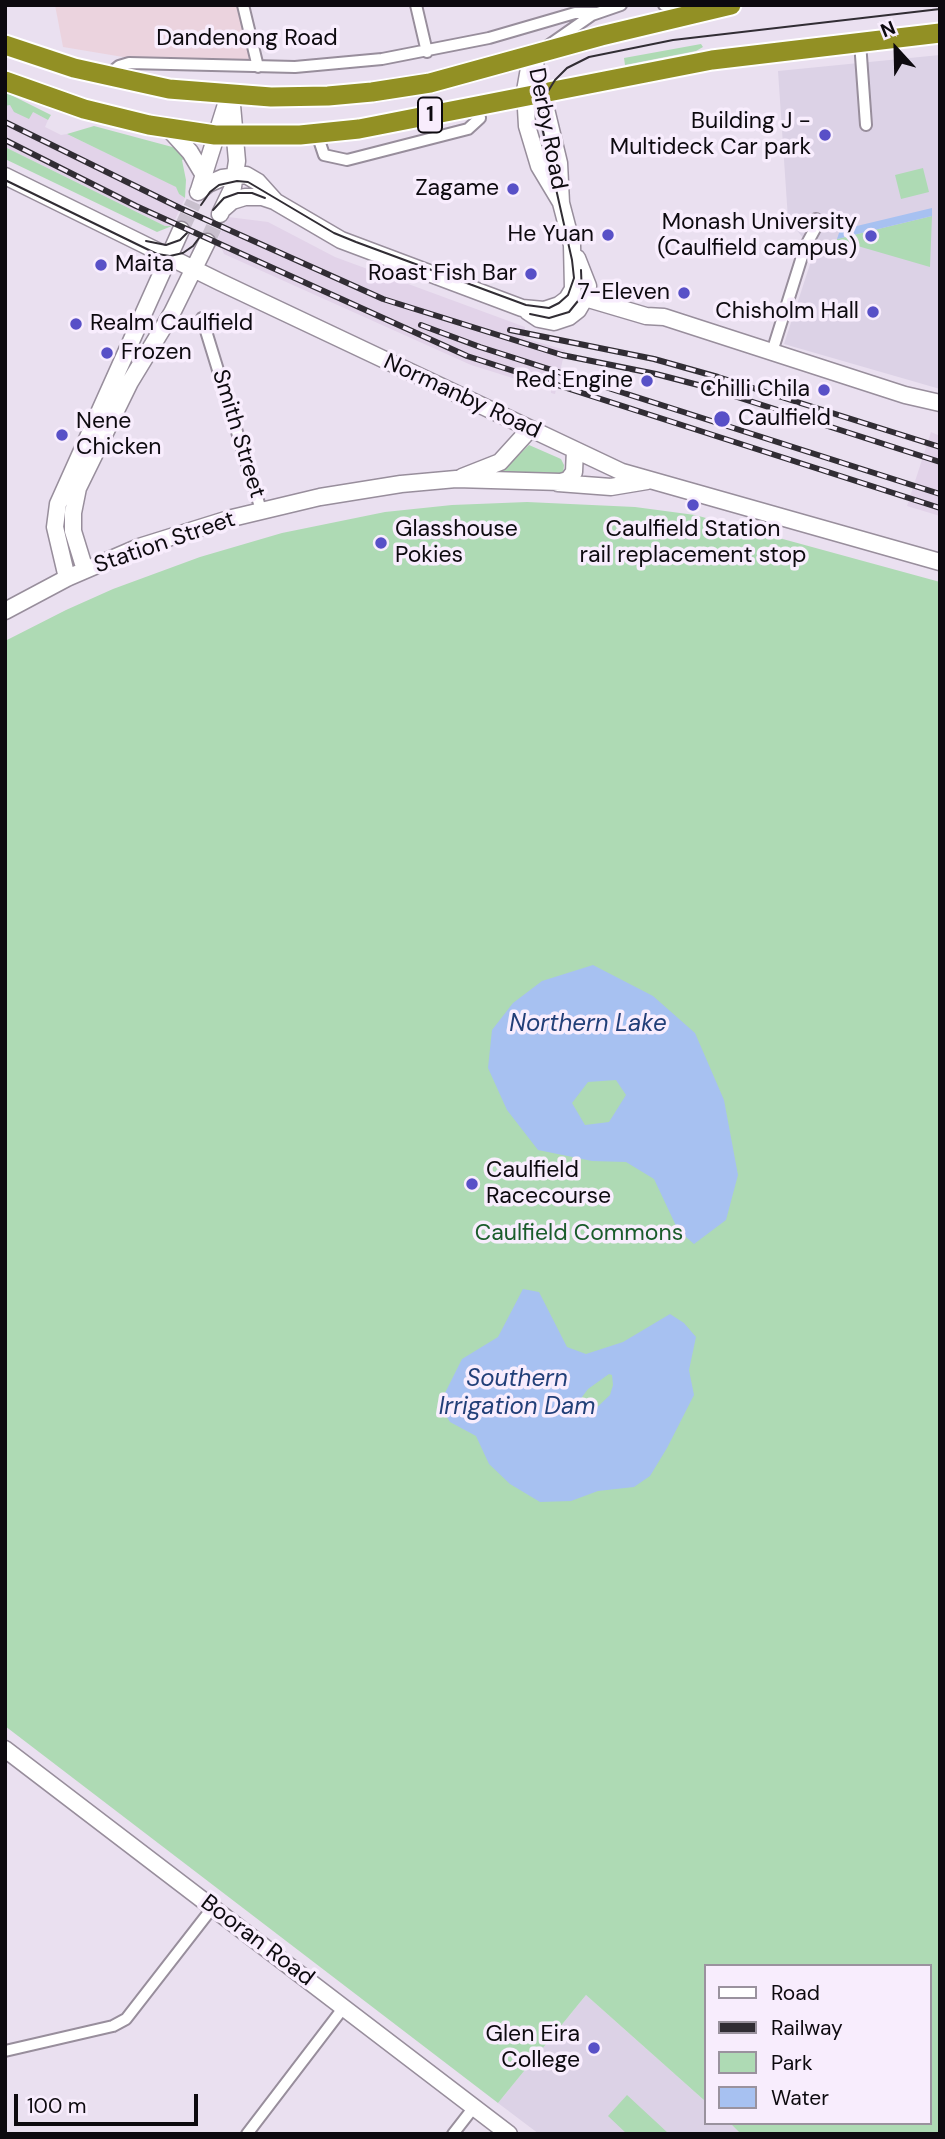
<!DOCTYPE html>
<style>
body{margin:0}
#map{position:relative;width:945px;height:2139px;overflow:hidden;background:#eae0f0;font-family:"DM Sans",sans-serif}
canvas{display:block}
.frame{position:absolute;inset:0;border:7px solid #0d0a0f;pointer-events:none}
.legend{position:absolute;left:704px;top:1964px;width:228px;height:161px;box-sizing:border-box;background:#f8edfd;border:2px solid #9a929e;margin:0;padding:9px 12px;list-style:none;font-size:21px;color:#0d0a0f}
.legend li{display:flex;align-items:center;gap:14px;height:35px}
.legend b{width:35px;border:2px solid #9a929e}
.north{position:absolute;left:861px;top:14px;width:70px;height:70px;-webkit-text-stroke:5px #f8edfd;paint-order:stroke;rotate:338deg;font-size:19px;font-weight:700;line-height:28px;text-align:center;color:#0d0a0f}
.north::after{content:'';display:block;margin:auto;width:24px;height:32px;background:#0d0a0f;clip-path:polygon(50% 0,100% 100%,50% 72%,0 100%)}
.scale{position:absolute;left:14px;top:2094px;width:184px;height:32px;box-sizing:border-box;border:4px solid #0d0a0f;border-top:0;padding-left:9px;font-size:21px;line-height:24px;white-space:nowrap;color:#0d0a0f;-webkit-text-stroke:5px #f8edfd;paint-order:stroke}
</style>
<div id="map">
<canvas width="945" height="2139"></canvas>
<div class="frame"></div>
<ul class="legend">
<li><b style="height:9px;background:#fff"></b>Road</li>
<li><b style="height:9px;background:#312d34"></b>Railway</li>
<li><b style="height:19px;background:#aedab4"></b>Park</li>
<li><b style="height:19px;background:#a7c1f1"></b>Water</li>
</ul>
<div class="north">N</div>
<div class="scale">100 m</div>
</div>
<script>
const g = document.querySelector('canvas').getContext('2d');
g.lineJoin = 'round';
function fillPath(path, color) {
  g.fillStyle = color;
  g.fill(path, 'evenodd');
}
function toPath(rows) {
  const path = new Path2D();
  for (const r of rows) {
    path.moveTo(r[0], r[1]);
    for (let i = 2; i < r.length; i += 2) path.lineTo(r[i], r[i + 1]);
  }
  return path;
}
function stroke(path, color, width, dash) {
  g.strokeStyle = color;
  g.lineWidth = width;
  g.lineCap = dash ? 'butt' : 'round';
  g.setLineDash(dash || []);
  g.stroke(path);
}
function write(font, color, halo, rows, align = 'center') {
  g.font = font + ' "DM Sans",sans-serif';
  g.lineWidth = 7;
  g.setLineDash([]);
  g.textBaseline = 'middle';
  g.strokeStyle = halo;
  g.fillStyle = color;
  for (const [text, x, y, turn = 0] of rows) {
    g.save();
    g.translate(x, y);
    g.rotate((+turn || 0) * Math.PI / 180);
    g.textAlign = isNaN(turn) ? turn : align;
    if (halo) g.strokeText(text, 0, 0);
    g.fillText(text, 0, 0);
    g.restore();
  }
}
const commercial = toPath([
 [55,5,239,5,258,67,249,70,123,57,63,47]
]);
const built = toPath([
 [9,105,33,112,48,120,45,127,61,135,67,134,177,187,179,194,185,198,172,226,165,226,5,147,5,106],
 [228,217,268,222,335,257,525,327,524,338,565,350,555,394,551,393,551,390,471,365,224,254,222,249,215,245],
 [931,432,940,436,940,516,907,506]
]);
const education = toPath([
 [940,55,940,389,784,344,814,252,788,219,778,71],
 [586,1995,705,2101,705,2123,730,2123,741,2134,539,2134,498,2103]
]);
const green = toPath([
 [701,44,703,47,696,51,625,65,624,58],
 [5,92,51,115,48,120,33,112,29,119,14,112,10,105,5,106],
 [94,126,176,148,186,158,182,160,186,180,185,198,179,194,176,187,67,134],
 [5,147,165,226,172,226,157,232,5,159],
 [923,168,929,192,901,199,895,175],
 [932,216,930,267,837,240,837,239],
 [529,445,561,459,564,465,563,475,497,476],
 [527,502,635,507,695,515,940,582,940,2134,741,2134,730,2123,929,2123,929,1966,705,1966,705,2101,586,1995,498,2103,5,1726,5,641,66,610,113,589,200,557,282,533,385,512,452,505],
 [627,2095,668,2133,667,2134,627,2134,608,2116]
]);
const water = toPath([
 [932,208,932,216,837,239,840,230],
 [593,965,653,996,695,1033,724,1100,738,1175,726,1220,694,1244,678,1230,654,1179,626,1162,592,1161,538,1150,507,1110,488,1068,492,1030,513,1003,542,981],
 [616,1080,626,1095,609,1122,585,1125,572,1103,588,1082],
 [523,1289,539,1292,567,1347,586,1354,623,1342,670,1314,684,1323,696,1337,689,1370,694,1395,667,1448,650,1476,634,1487,598,1491,571,1501,540,1502,510,1484,489,1464,476,1436,450,1422,439,1405,462,1359,498,1337],
 [609,1374,612,1375,613,1385,610,1395,590,1414,579,1414,575,1407,582,1397,588,1389]
]);
const secondaryTunnel = toPath([
 [181,230,194,202],
 [207,242,220,214]
]);
const street = toPath([
 [243,5,258,67],
 [416,5,427,52],
 [664,5,689,11],
 [860,42,866,125],
 [549,45,592,15,621,5],
 [108,75,119,66,129,63,295,67,382,59,489,38,575,13,596,13],
 [317,134,324,155,347,160,468,129,480,118,477,106],
 [202,318,261,510],
 [772,352,805,247,816,227,816,219],
 [5,2051,113,2026,126,2019,213,1907],
 [247,2134,344,2007],
 [453,2134,474,2107]
]);
const secondary = toPath([
 [531,57,525,91,527,126,539,166,560,201],
 [169,129,190,152,205,177],
 [5,176,220,282,622,472,940,562],
 [199,190,229,95],
 [198,192,208,184,222,178,246,175,258,182,276,202,341,240,522,308,544,310,559,305,567,299,573,289,572,245,561,203,559,163,533,55],
 [224,208,232,201,245,197,262,197,274,201],
 [220,214,233,187,237,161,231,94],
 [573,289,585,298,646,316,664,317,905,395,940,403],
 [527,311,539,319,554,322,569,317,578,310,585,298,588,286,577,258],
 [462,477,500,462,530,429],
 [558,483,611,487,647,481],
 [85,570,73,531,73,513,78,488,130,382,172,313,207,242],
 [67,578,55,527,58,504,181,230],
 [5,611,67,578,139,547,232,518,320,497,401,484,456,479,561,482,568,480,574,472,575,450],
 [5,1749,509,2134]
]);
const highway = toPath([
 [5,45,74,68,169,89,271,97,328,96,372,92,430,83,601,36,731,5],
 [5,81,84,109,149,125,215,135,300,135,359,129,712,60,940,33]
]);
const tram = toPath([
 [5,180,157,254,170,256,183,253,193,246,199,238],
 [201,205,210,192,219,185,237,181,248,182,334,233,356,242,526,305,549,308,559,303,568,295,574,278,572,260,541,122,547,93,555,80,567,68,589,57,673,40,940,9],
 [213,210,224,198,238,193,252,193,265,198],
 [146,241,166,245,180,240,187,233],
 [530,314,549,318,569,312,582,296,581,270]
]);
const rail = toPath([
 [5,122,180,208,383,299,562,355,656,374,706,387,940,462],
 [5,140,136,206,467,356,940,508],
 [421,325,480,347,940,494],
 [510,330,654,359,718,377,940,447]
]);
const markers = [
 [825,135,7,"#5850c7"],
 [513,189,7,"#5850c7"],
 [608,235,7,"#5850c7"],
 [871,236,7,"#5850c7"],
 [101,265,7,"#5850c7"],
 [531,274,7,"#5850c7"],
 [684,293,7,"#5850c7"],
 [873,312,7,"#5850c7"],
 [76,324,7,"#5850c7"],
 [107,353,7,"#5850c7"],
 [647,381,7,"#5850c7"],
 [824,390,7,"#5850c7"],
 [722,419,9,"#5850c7"],
 [62,435,7,"#5850c7"],
 [693,505,7,"#5850c7"],
 [381,543,7,"#5850c7"],
 [472,1184,7,"#5850c7"],
 [594,2048,7,"#5850c7"]
];
const shields = [
 [430,115,24]
];
const shieldNames = [
 ["1",430,115]
];
const streetNames = [
 ["Dandenong Road",247,39],
 ["Derby Road",547,129,79],
 ["Normanby Road",462,397,25],
 ["Smith Street",238,434,73],
 ["Station Street",165,543,-19],
 ["Booran Road",257,1941,37]
];
const poiNames = [
 ["Building J -",811,122],
 ["Multideck Car park",811,148],
 ["Zagame",499,189],
 ["Monash University",857,223],
 ["(Caulfield campus)",857,249],
 ["He Yuan",594,235],
 ["Maita",115,265,"left"],
 ["Roast Fish Bar",517,274],
 ["7-Eleven",670,293],
 ["Chisholm Hall",859,312],
 ["Realm Caulfield",90,324,"left"],
 ["Frozen",121,353,"left"],
 ["Red Engine",633,381],
 ["Chilli Chila",810,390],
 ["Caulfield",738,419,"left"],
 ["Nene",76,422,"left"],
 ["Chicken",76,448,"left"],
 ["Glasshouse",395,530,"left"],
 ["Pokies",395,556,"left"],
 ["Caulfield Station",693,530,"center"],
 ["rail replacement stop",693,556,"center"],
 ["Caulfield",486,1171,"left"],
 ["Racecourse",486,1197,"left"],
 ["Glen Eira",580,2035],
 ["College",580,2061]
];
const parkNames = [
 ["Caulfield Commons",579,1234]
];
const waterNames = [
 ["Northern Lake",588,1025],
 ["Southern",517,1380],
 ["Irrigation Dam",517,1408]
];
fillPath(commercial, '#ebd3de');
fillPath(built, '#e2d3e9');
fillPath(education, '#dcd2e6');
fillPath(green, '#aedab4');
fillPath(water, '#a7c1f1');
stroke(secondaryTunnel, '#c9c0ce', 16, [16, 8]);
stroke(street, '#988e9c', 14);
stroke(secondary, '#988e9c', 19);
stroke(highway, '#fff', 23);
stroke(street, '#fff', 10);
stroke(secondary, '#fff', 16);
stroke(highway, '#929024', 19);
stroke(tram, '#312d34', 2);
stroke(rail, '#312d34', 6);
stroke(rail, '#f8edfd', 3.5, [10]);
for (const [x, y, r, color] of markers) {
  const dot = new Path2D();
  dot.arc(x, y, r, 0, 2 * Math.PI);
  g.fillStyle = color;
  g.fill(dot);
  stroke(dot, '#f8edfd', 2.5);
}
for (const [x, y, w] of shields) {
  const box = new Path2D();
  box.roundRect(x - w / 2, y - 17.5, w, 35, 5);
  g.fillStyle = '#f8edfd';
  g.fill(box);
  stroke(box, '#0d0a0f', 2);
}
write('bold 21px', '#0d0a0f', null, shieldNames);
write('23px', '#0d0a0f', '#f8edfd', streetNames);
write('23px', '#0d0a0f', '#f8edfd', poiNames, 'right');
write('23px', '#1a5c2b', '#f8edfd', parkNames);
write('italic 24px', '#213f78', '#f8edfd', waterNames);
</script>
